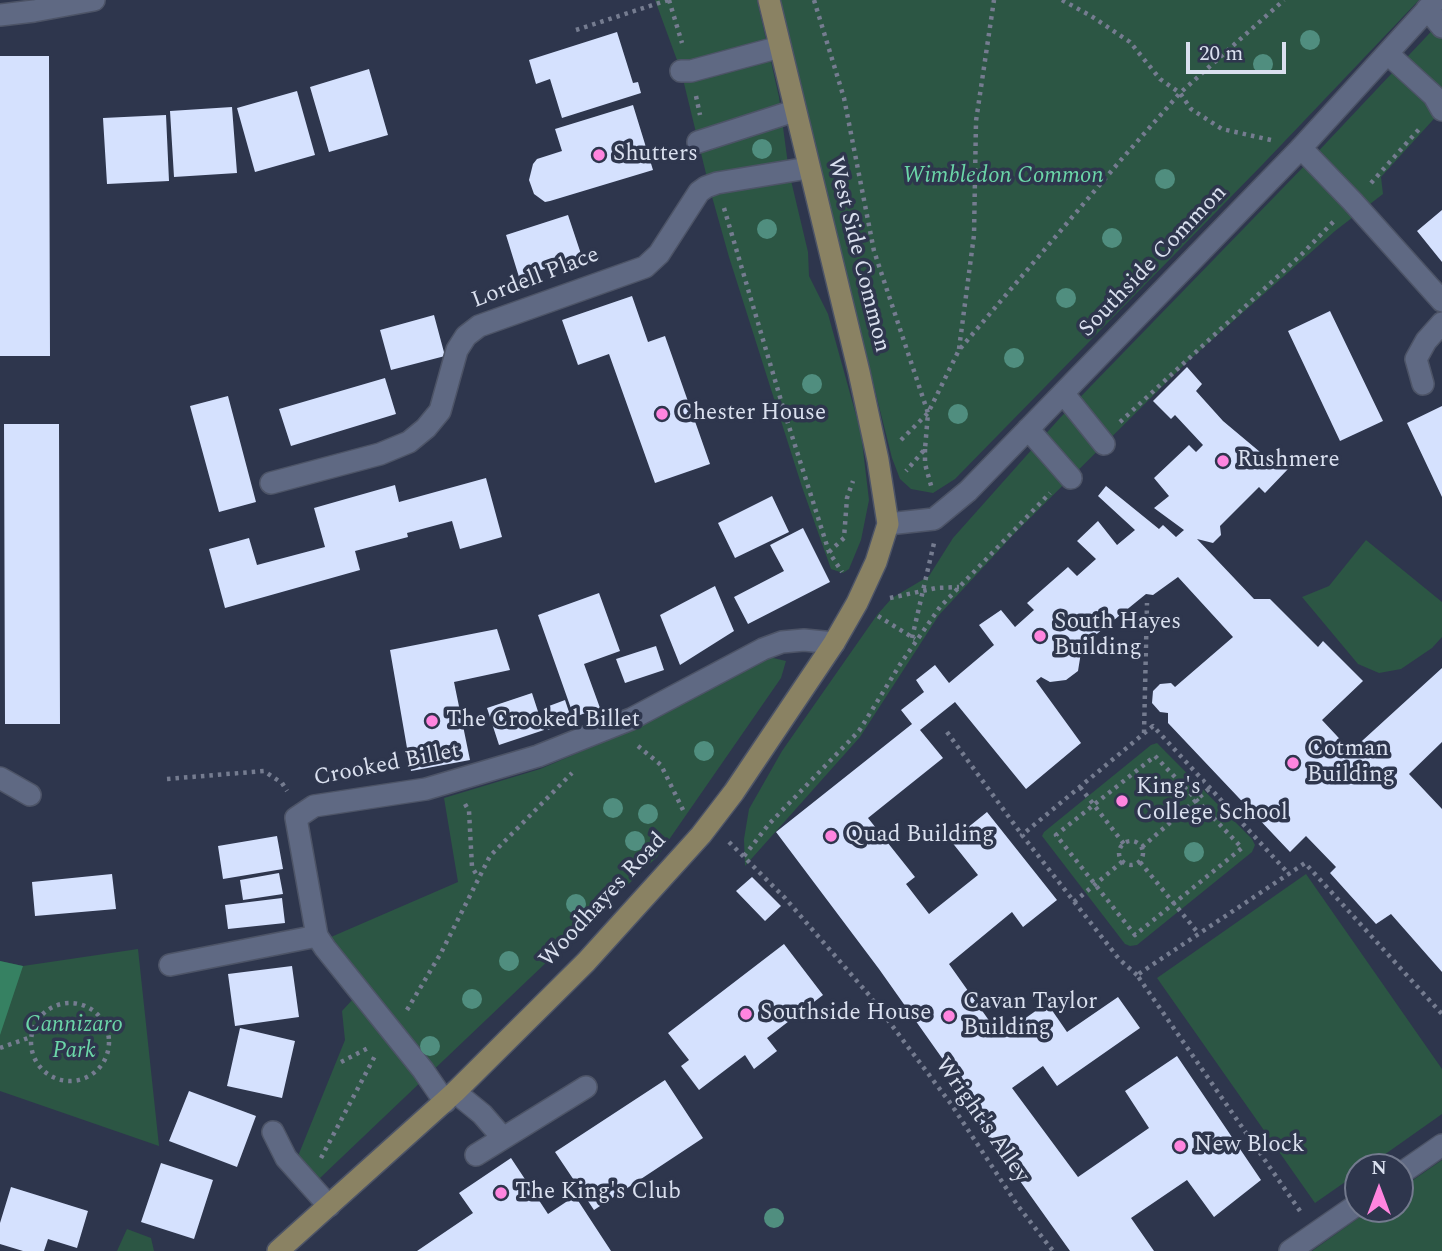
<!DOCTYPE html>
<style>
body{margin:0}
#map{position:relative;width:1442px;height:1251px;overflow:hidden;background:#2e364d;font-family:Spectral,serif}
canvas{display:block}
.north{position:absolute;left:1344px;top:1153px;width:70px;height:70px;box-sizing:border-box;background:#2e364d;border:2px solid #737a8e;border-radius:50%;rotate:0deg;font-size:19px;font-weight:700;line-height:28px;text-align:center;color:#dae0ef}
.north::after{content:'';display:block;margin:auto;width:24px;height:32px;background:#ff85df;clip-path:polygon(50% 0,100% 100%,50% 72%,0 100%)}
.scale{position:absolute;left:1186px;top:42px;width:100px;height:32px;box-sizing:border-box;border:4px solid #dae0ef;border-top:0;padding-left:9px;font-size:21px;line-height:24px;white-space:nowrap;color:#dae0ef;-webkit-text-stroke:5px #2e364d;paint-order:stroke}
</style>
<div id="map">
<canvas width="1442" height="1251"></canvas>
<div class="north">N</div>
<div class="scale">20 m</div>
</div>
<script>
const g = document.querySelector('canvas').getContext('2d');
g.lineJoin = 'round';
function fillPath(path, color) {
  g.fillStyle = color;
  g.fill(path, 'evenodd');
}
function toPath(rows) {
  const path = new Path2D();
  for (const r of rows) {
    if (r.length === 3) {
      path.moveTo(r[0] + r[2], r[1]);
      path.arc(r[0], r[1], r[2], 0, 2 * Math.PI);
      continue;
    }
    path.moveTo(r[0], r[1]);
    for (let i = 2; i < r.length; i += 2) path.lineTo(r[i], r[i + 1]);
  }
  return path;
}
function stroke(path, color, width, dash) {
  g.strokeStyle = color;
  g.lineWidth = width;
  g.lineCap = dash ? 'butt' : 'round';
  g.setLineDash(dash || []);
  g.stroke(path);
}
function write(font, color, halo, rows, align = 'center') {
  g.font = font + ' Spectral,serif';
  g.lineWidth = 7;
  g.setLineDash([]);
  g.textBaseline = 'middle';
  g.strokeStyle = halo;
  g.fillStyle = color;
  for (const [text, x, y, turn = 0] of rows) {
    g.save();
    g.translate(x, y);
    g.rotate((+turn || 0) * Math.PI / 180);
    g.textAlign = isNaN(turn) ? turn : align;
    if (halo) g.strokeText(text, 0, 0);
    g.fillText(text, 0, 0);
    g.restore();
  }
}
const green = toPath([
 [655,0,757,0,779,97,789,172,808,252,809,276,828,314,861,433,869,500,861,540,849,569,843,573,831,569,802,487,729,257,709,186,681,71],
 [777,0,1419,0,1263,164,955,479,933,493,911,489,900,479,892,458],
 [1442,20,1442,110,1381,177,1383,194,1335,231,1187,362,1015,533,939,615,860,737,745,866,744,839,749,809,782,751,877,615,892,598,929,576,953,538,1059,419,1311,159],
 [1366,540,1442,602,1442,637,1432,648,1401,669,1379,673,1358,664,1302,597,1329,586],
 [769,657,786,661,781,678,657,857,320,1178,296,1161,345,1040,342,1011,365,986,331,937,458,882,444,798,540,769,606,741],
 [1157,743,1252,839,1255,845,1252,852,1137,945,1130,946,1125,944,1042,836,1044,832,1151,745],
 [1306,874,1442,1069,1442,1114,1367,1167,1358,1167,1358,1173,1315,1203,1157,978],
 [138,949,159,1146,0,1091,0,961,23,966],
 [1442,1160,1442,1251,1312,1251,1371,1209,1400,1209,1400,1189],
 [127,1229,151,1238,154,1251,117,1251]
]);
const forest = toPath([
 [0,961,23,966,0,1035]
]);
const building = toPath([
 [617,32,633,83,638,82,641,93,562,118,550,79,536,84,529,60],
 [0,56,49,56,50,356,0,356],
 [369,69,388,135,329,152,310,87],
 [297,91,315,155,255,172,237,108],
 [633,105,653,170,550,201,545,202,534,194,529,180,533,164,537,159,562,151,555,129],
 [232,107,237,173,174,177,170,111],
 [166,115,169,181,107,184,103,118],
 [1442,210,1442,262,1417,231],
 [568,215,582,257,519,277,506,235],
 [632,296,648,342,665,336,710,464,655,483,609,354,578,365,562,320],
 [1330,311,1383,421,1340,441,1288,331],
 [434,315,445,356,391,370,380,330],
 [1187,367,1202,384,1196,391,1223,421,1260,452,1288,469,1265,493,1259,487,1220,526,1221,535,1213,543,1197,539,1254,599,1270,599,1318,647,1323,641,1363,681,1322,720,1351,751,1442,668,1442,742,1409,774,1442,809,1442,972,1391,914,1376,924,1330,873,1336,867,1306,836,1290,852,1168,723,1168,713,1160,712,1152,703,1153,691,1160,684,1171,683,1175,687,1233,637,1178,577,1153,595,1146,594,1082,646,1078,671,1066,680,1050,682,1041,677,1036,681,1081,743,1026,789,955,702,920,730,943,758,868,818,915,877,906,884,929,914,978,875,951,841,987,812,1057,900,1023,927,1012,912,949,964,1000,1036,1047,1003,1067,1032,1118,997,1140,1028,1057,1086,1043,1066,1012,1088,1078,1177,1149,1128,1125,1091,1177,1056,1261,1180,1214,1217,1187,1180,1131,1218,1154,1251,1070,1251,960,1097,966,1092,879,969,776,832,912,724,901,710,924,692,916,680,935,665,949,683,994,645,979,625,1001,610,1015,627,1034,610,1027,603,1068,567,1077,576,1096,559,1077,541,1098,521,1117,545,1135,530,1098,496,1106,486,1159,529,1163,525,1176,537,1184,530,1154,508,1169,496,1154,478,1189,445,1196,452,1203,445,1175,415,1171,419,1153,401],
 [385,378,396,414,291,446,279,409],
 [228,396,256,502,219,512,190,406],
 [1442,406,1442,497,1407,423],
 [4,424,59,424,60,724,5,724],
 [486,478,502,537,460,549,452,521,407,533,408,537,355,551,360,570,225,608,209,549,249,538,257,565,325,547,314,508,395,485,399,502],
 [772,496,789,532,735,558,718,523],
 [803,528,830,582,748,624,734,597,784,571,770,545],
 [715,586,734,631,680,665,660,615],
 [599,593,620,651,584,664,600,708,574,717,538,615],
 [497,629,510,670,454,682,470,760,411,771,390,650],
 [656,646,664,670,625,683,616,659],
 [532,693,544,730,499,745,487,708],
 [565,700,572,721,548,730,541,709],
 [277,836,283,869,223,879,218,846],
 [279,873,283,894,243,900,240,880],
 [112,874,116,909,35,916,32,882],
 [752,877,781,906,765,921,736,891],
 [282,898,285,923,228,929,225,905],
 [784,944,823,995,767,1038,777,1051,754,1069,745,1055,699,1090,681,1066,689,1060,668,1033],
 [292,966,299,1017,235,1026,228,974],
 [240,1028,295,1041,282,1098,227,1086],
 [665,1080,703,1138,594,1210,555,1152],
 [189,1091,256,1116,237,1167,169,1141],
 [511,1158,548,1214,575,1196,611,1251,417,1251,473,1213,459,1193],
 [161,1163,213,1180,194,1239,141,1222],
 [11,1187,88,1211,77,1248,48,1239,44,1251,23,1251,0,1244,0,1223]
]);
const path = toPath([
 [669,0,682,43],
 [814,0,844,98,874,251,928,413,925,449,906,471],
 [1062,0,1091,16,1130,42,1160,79,1180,93,1191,109,1222,129,1271,140],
 [576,30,668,0],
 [696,96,700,115],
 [1371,183,1421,127],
 [724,208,785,414,829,552,842,572],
 [959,349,974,235,976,121,994,0],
 [1120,422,1302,254,1336,219],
 [901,440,928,413,959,350,1120,161,1180,93,1284,0],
 [925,449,925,464,932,489],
 [829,552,844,538,847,498,853,481],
 [890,598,936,588,959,587],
 [878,616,915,639],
 [912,638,934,543],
 [947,732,1022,835],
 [1144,733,1147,603],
 [638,746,661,765,684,812],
 [1155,756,1242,848,1135,935,1056,835,1155,756],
 [167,779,264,771,282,783,287,791],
 [1080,787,1124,844],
 [465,804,469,811,472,867,478,877],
 [1131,853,12],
 [729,842,785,898,869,995,951,1104,1018,1206,1053,1251],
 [1142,847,1210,788],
 [744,856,769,824,859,731,901,663,940,607,1050,493],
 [1140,862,1199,934],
 [1074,902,1123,861],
 [1137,975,1119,959,1022,835,1153,726,1289,874],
 [70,1042,39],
 [407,1010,441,953,490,856,572,773],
 [0,1048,31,1037],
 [341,1062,370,1047],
 [321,1158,376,1054],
 [1300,1211,1137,975,1305,863,1442,1014]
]);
const minor = toPath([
 [1427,9,1442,27],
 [0,15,34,11,94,0],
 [1388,54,1434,96,1442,110],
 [681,71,691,71,780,47],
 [698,142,794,111],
 [1301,148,1353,202,1442,301],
 [1423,384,1416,359,1426,341,1442,323],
 [1063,393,1104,444],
 [1028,429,1071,478],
 [271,483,380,454,409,442,426,428,440,411,457,350,466,336,479,326,645,267,659,254,699,192,706,187,717,183,808,168],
 [888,524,934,519,968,491,1301,148,1436,0],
 [0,778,30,795],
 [170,965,317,936],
 [455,1092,482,1114,503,1138],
 [445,1102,423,1070,325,948,317,936,296,818,314,806,426,789,538,756,631,719,763,649,782,642,804,640,834,643],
 [273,1132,286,1158,329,1206],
 [476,1155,586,1087],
 [1400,1174,1442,1145],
 [1290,1251,1358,1204]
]);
const major = toPath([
 [278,1251,455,1092,586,962,701,835,734,792,834,643,857,603,876,562,888,524,878,460,859,372,769,0]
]);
const trees = [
 [1310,40],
 [1263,64],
 [762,149],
 [1165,179],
 [767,229],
 [1112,238],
 [1066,298],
 [1014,358],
 [812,384],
 [958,414],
 [704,751],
 [613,808],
 [648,814],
 [635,841],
 [1194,852],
 [576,904],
 [509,961],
 [472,999],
 [430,1046],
 [774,1218]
];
const markers = [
 [599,155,7,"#ff85df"],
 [662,414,7,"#ff85df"],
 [1223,461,7,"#ff85df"],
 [1040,636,7,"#ff85df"],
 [432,721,7,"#ff85df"],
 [1293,763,7,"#ff85df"],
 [1122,801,7,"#ff85df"],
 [831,836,7,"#ff85df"],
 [746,1014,7,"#ff85df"],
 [949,1016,7,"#ff85df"],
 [1180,1146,7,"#ff85df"],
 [501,1193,7,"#ff85df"]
];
const poiNames = [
 ["Shutters",613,155],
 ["Chester House",676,414],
 ["Rushmere",1237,461],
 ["South Hayes",1054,623],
 ["Building",1054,649],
 ["The Crooked Billet",446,721],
 ["Cotman",1307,750],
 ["Building",1307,776],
 ["King's",1136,788],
 ["College School",1136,814],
 ["Quad Building",845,836],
 ["Cavan Taylor",963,1003],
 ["Building",963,1029],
 ["Southside House",760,1014],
 ["New Block",1194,1146],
 ["The King's Club",515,1193]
];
const parkNames = [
 ["Wimbledon Common",1003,177],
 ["Cannizaro",74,1026],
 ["Park",74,1052]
];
const streetNames = [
 ["West Side Common",857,255,76],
 ["Southside Common",1154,262,-46],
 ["Lordell Place",536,279,-21],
 ["Crooked Billet",387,766,-11],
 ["Woodhayes Road",604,901,-47],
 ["Wright's Alley",981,1121,55]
];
fillPath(green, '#2c5644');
fillPath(forest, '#368162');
fillPath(building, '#d5e1fe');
stroke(minor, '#4d5467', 24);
stroke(major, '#4d5467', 24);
stroke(path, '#757c90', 4.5, [3.5, 5]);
stroke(minor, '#5f6983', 21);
stroke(major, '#8a8263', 21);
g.fillStyle = '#508e7f';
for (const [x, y] of trees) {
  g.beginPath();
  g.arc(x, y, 10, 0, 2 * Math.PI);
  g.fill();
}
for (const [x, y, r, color] of markers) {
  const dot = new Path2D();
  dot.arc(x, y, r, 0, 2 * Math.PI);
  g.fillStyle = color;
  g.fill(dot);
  stroke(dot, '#2e364d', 2.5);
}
write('23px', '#dae0ef', '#2e364d', poiNames, 'left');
write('italic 23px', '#6bd6a8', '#2e364d', parkNames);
write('23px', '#dae0ef', '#2e364d', streetNames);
</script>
